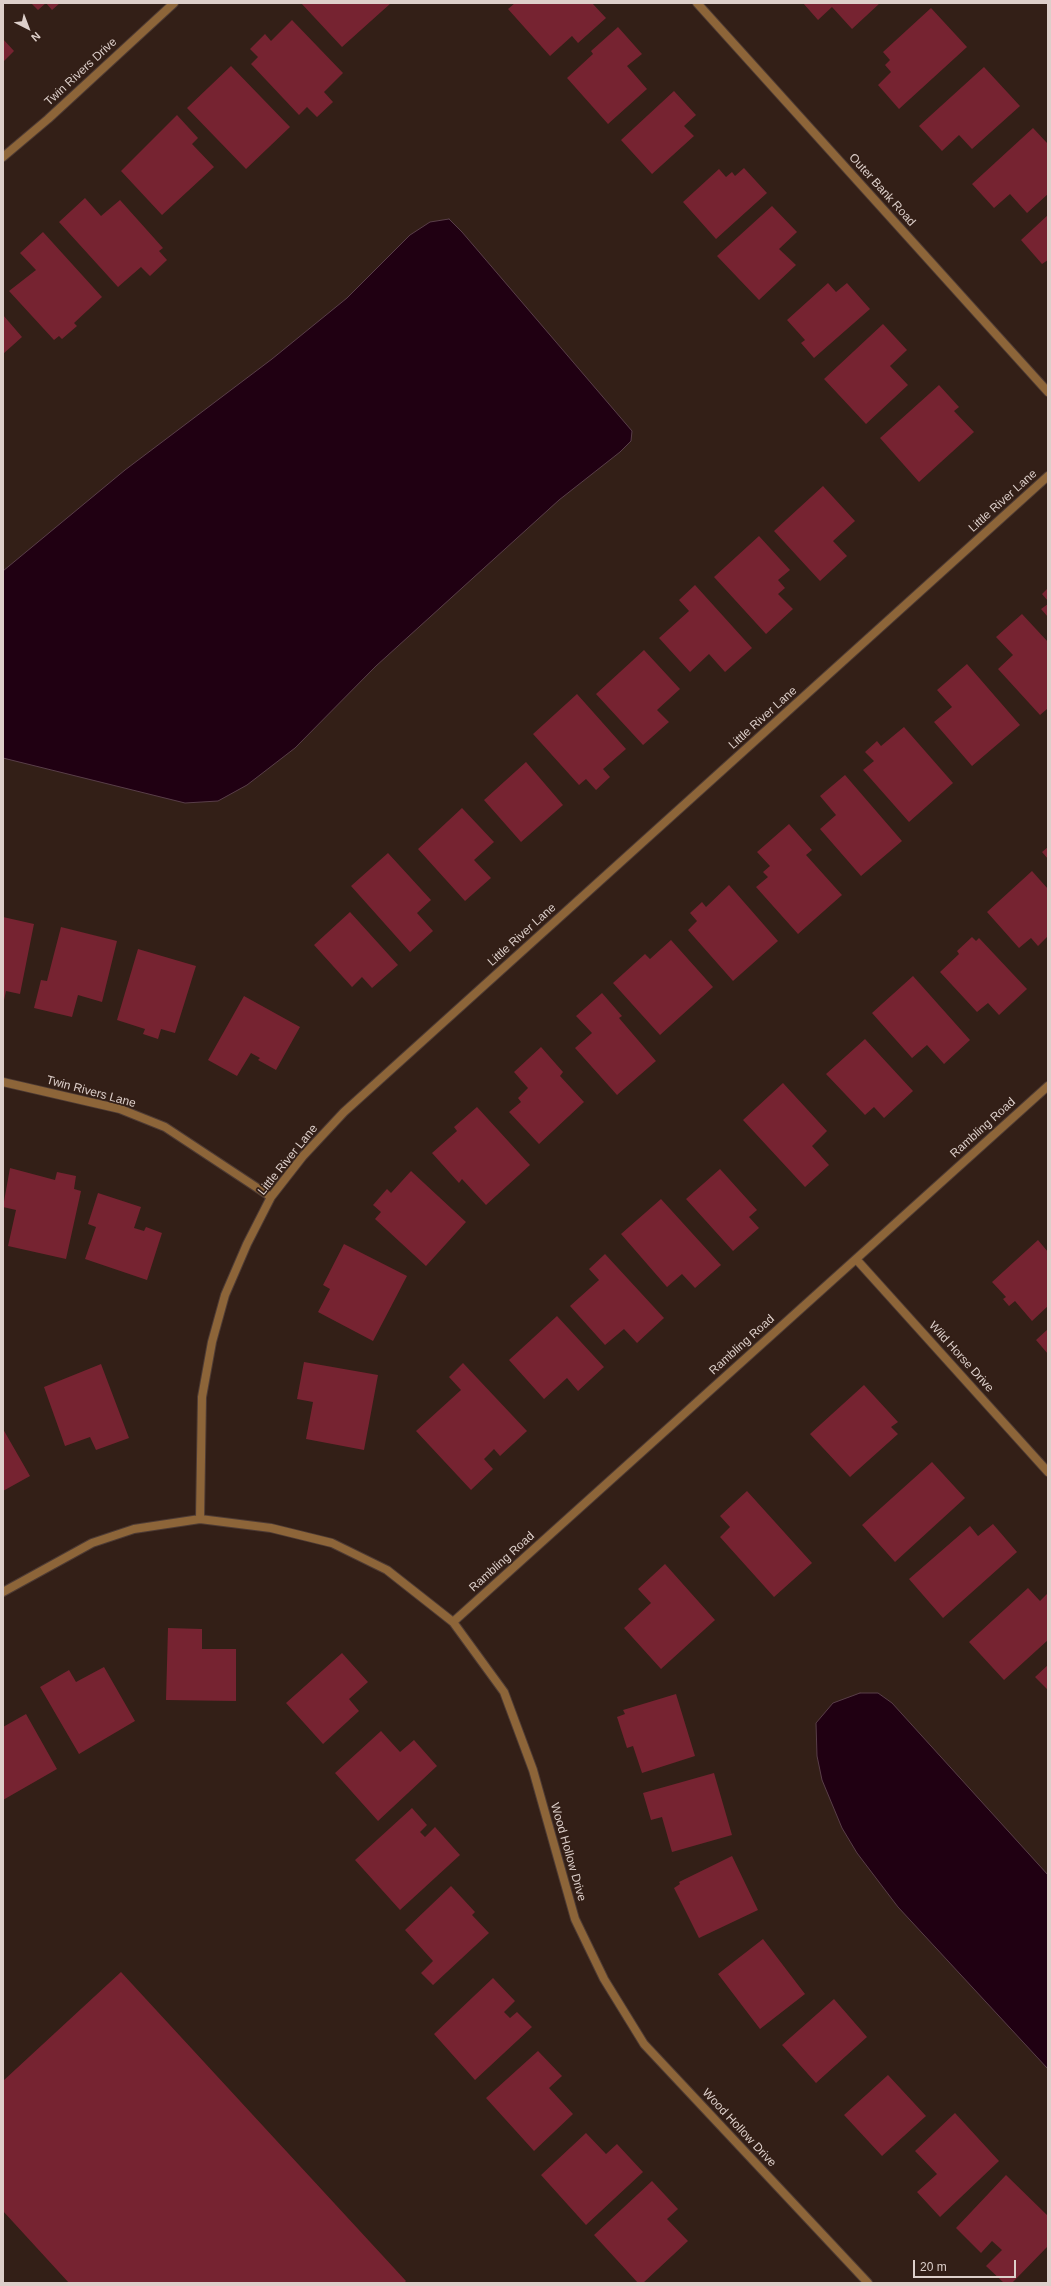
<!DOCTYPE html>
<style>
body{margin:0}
#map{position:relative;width:1051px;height:2286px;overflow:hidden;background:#331f17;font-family:Arial,sans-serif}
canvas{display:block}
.frame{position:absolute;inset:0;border:4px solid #ddcfca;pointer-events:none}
.north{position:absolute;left:8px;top:8px;width:40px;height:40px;-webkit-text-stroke:3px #331f17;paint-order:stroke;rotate:138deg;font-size:11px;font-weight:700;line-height:16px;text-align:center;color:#ddcfca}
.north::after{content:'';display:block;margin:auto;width:14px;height:18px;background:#ddcfca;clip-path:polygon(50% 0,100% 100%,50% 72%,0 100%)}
.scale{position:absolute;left:913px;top:2260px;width:103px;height:18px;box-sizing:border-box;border:2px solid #ddcfca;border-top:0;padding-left:5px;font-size:12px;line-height:14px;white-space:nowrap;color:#ddcfca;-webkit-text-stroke:3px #331f17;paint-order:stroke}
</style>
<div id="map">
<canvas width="1051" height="2286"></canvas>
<div class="frame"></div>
<div class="north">N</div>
<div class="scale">20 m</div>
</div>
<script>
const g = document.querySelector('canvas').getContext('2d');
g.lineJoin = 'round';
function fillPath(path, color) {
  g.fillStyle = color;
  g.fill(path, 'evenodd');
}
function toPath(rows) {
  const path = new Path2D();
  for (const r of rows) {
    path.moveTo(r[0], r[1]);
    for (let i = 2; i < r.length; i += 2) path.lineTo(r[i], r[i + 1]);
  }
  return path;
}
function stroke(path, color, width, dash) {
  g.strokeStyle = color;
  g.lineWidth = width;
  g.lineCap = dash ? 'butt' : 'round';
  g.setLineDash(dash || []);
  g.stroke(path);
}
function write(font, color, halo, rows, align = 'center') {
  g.font = font + ' Arial,sans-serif';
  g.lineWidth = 3.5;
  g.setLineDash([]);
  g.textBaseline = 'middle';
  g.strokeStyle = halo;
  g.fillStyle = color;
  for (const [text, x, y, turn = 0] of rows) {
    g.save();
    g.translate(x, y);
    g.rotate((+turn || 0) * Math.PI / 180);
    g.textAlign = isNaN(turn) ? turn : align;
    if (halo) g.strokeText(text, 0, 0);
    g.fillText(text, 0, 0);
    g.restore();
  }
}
const water = toPath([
 [449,219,462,232,632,431,631,441,620,452,559,500,376,666,295,748,247,785,218,801,185,803,3,758,3,571,125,470,272,359,347,298,410,235,430,222,449,219],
 [860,1693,878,1693,892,1703,1048,1875,1048,2069,898,1907,857,1853,842,1828,822,1780,817,1756,816,1723,833,1703,860,1693]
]);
const building = toPath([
 [31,3,46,3,38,10],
 [46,3,60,3,52,10],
 [301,3,391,3,342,47],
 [515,3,592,3,606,18,578,43,572,36,550,56,508,9],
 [803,3,880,3,852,29,832,7,818,20],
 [931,8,967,47,899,109,878,85,891,72,885,65,890,60,883,52],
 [292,20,343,73,324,92,333,102,317,117,307,107,299,115,251,64,258,57,250,49,265,34,271,41],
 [618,27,642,54,627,66,647,89,608,124,567,78,593,54,591,51],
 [3,39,14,51,3,62],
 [231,66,290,127,246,169,187,108],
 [984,67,1020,106,972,149,959,135,942,151,919,126],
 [674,91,696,115,684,126,694,136,652,174,621,140],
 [177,115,198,138,192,144,214,167,162,215,121,171],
 [1033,128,1048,144,1048,194,1027,213,1010,194,994,208,972,184],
 [744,168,767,193,716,239,683,202,719,169,726,177,732,172,735,176],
 [85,198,101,216,120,200,163,248,159,251,167,260,150,276,141,267,118,287,59,222],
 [772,206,797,232,779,249,796,265,759,300,717,256],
 [1048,215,1048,260,1042,264,1021,240],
 [43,232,102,297,74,323,77,326,62,339,59,336,54,340,9,291,36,270,20,253],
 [828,283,836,292,847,283,870,309,814,358,801,343,805,340,787,320],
 [3,315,22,337,3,354],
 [883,324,907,350,890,366,908,385,866,424,824,379],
 [939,385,959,407,954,411,974,432,919,482,880,438],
 [823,486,855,521,833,541,847,556,820,581,774,531],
 [759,536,790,570,778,580,785,588,778,594,793,609,766,634,714,577],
 [695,585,752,648,725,672,709,654,690,672,659,638,689,611,679,600],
 [1048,588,1048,601,1042,594],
 [1048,604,1048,617,1041,609],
 [1022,614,1048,642,1048,710,1047,709,1040,715,998,669,1013,655,996,637],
 [644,650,680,689,657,710,669,722,643,745,596,694],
 [967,664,1020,725,972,766,934,722,952,707,937,690],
 [577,694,626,749,603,769,610,777,596,790,586,779,579,785,533,734],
 [904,727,953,783,909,822,863,770,874,761,865,752,877,741,881,746],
 [526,762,563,805,521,842,484,800],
 [845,775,902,841,861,876,820,829,836,815,820,796],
 [462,808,494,842,474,860,491,878,465,901,418,849],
 [789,824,812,850,806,855,842,895,798,934,756,887,768,877,763,872,770,866,757,852],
 [1048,847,1048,859,1042,852],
 [388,853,431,900,417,913,433,931,410,952,351,886],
 [1032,871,1048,889,1048,939,1047,937,1038,946,1031,938,1019,948,987,912],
 [729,885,778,941,733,981,688,930,697,921,690,913,702,902,706,907],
 [350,912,398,965,372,988,362,977,352,987,314,945],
 [3,917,34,924,20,994,6,991,4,1000],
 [61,927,117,941,102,1002,78,995,72,1017,34,1008,41,980,47,981],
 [972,937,976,941,979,938,1027,989,999,1015,988,1003,977,1012,940,972,959,954,957,951],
 [671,940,713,987,660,1035,613,983,645,954,650,959],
 [138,949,196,966,175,1033,161,1029,158,1039,143,1034,145,1029,117,1020],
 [913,976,970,1040,944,1064,927,1045,912,1058,872,1013],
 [602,993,622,1016,619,1018,656,1061,617,1095,575,1048,592,1033,576,1016],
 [244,996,300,1027,276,1070,258,1060,260,1058,251,1053,237,1076,208,1060],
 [865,1039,913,1091,884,1118,874,1107,865,1115,826,1074],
 [541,1047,563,1072,560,1076,584,1102,539,1144,509,1112,521,1102,518,1098,528,1088,514,1072],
 [783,1083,827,1131,812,1146,829,1165,805,1187,743,1120],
 [477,1107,530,1165,486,1205,462,1179,459,1183,432,1153,457,1131,454,1127],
 [10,1168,55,1180,57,1172,76,1176,74,1189,81,1191,66,1259,8,1246,16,1210,3,1207],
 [720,1169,757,1210,749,1217,759,1228,733,1251,686,1199],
 [411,1171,466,1222,426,1266,375,1219,381,1212,373,1205,387,1189,391,1193],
 [98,1193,141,1207,134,1228,144,1231,146,1227,162,1233,147,1280,85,1259,96,1227,88,1224],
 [661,1199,721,1265,695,1288,682,1274,667,1287,621,1234],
 [1038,1240,1048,1252,1048,1306,1032,1321,1015,1301,1009,1306,1003,1299,1006,1297,992,1282],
 [344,1244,407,1276,373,1341,318,1312,330,1289,323,1285],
 [605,1254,664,1318,637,1343,624,1329,605,1345,570,1306,599,1280,589,1269],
 [557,1316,604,1367,578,1391,567,1378,544,1399,509,1360],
 [1048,1329,1048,1354,1036,1340],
 [304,1362,378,1375,364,1450,306,1439,313,1402,297,1399],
 [463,1363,527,1431,500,1456,494,1449,484,1459,493,1469,471,1490,416,1431,461,1390,449,1377],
 [101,1364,129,1438,96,1450,90,1437,65,1446,44,1387],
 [864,1385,898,1422,891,1427,898,1434,850,1477,810,1434],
 [3,1429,30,1476,3,1491],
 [932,1462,965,1498,895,1562,862,1525],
 [747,1491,812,1563,774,1597,720,1537,730,1527,720,1516],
 [993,1524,1017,1552,943,1618,909,1579,970,1526,978,1536],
 [665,1564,715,1620,661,1669,624,1628,651,1603,638,1589],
 [1028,1588,1040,1601,1048,1593,1048,1640,1004,1680,969,1642],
 [168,1628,202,1629,202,1649,236,1649,236,1701,166,1700],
 [342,1653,368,1682,349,1699,359,1711,323,1744,286,1703],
 [1048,1665,1048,1690,1035,1677],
 [104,1667,135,1721,79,1754,40,1687,69,1670,76,1682],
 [676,1694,695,1756,642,1773,633,1746,627,1748,617,1717,625,1714,623,1710],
 [26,1714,57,1769,3,1800,3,1727],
 [381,1731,400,1752,414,1740,437,1766,378,1821,335,1773],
 [714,1773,732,1835,672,1852,662,1817,651,1820,643,1793],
 [412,1808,427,1825,420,1832,425,1837,435,1827,460,1855,400,1910,355,1860],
 [732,1856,758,1910,699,1938,674,1888,680,1884,679,1882],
 [451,1886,475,1912,472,1915,489,1933,433,1985,421,1973,433,1961,405,1930],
 [763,1939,805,1994,760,2029,718,1974],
 [121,1972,406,2281,404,2283,69,2283,3,2211,3,2081],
 [493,1978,515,2001,504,2012,510,2018,517,2012,532,2027,475,2080,434,2034],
 [834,1999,867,2037,816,2083,782,2045],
 [538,2051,562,2076,549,2088,573,2114,534,2151,486,2098],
 [888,2075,926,2116,882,2156,844,2115],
 [955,2113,999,2161,940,2217,917,2192,937,2174,915,2151],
 [586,2133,606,2154,617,2144,643,2172,586,2225,541,2175],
 [1006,2175,1048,2216,1048,2246,1012,2283,1004,2283,986,2266,1002,2250,992,2241,981,2253,956,2228],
 [652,2181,678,2209,667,2219,688,2241,643,2283,638,2283,594,2235]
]);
const minor = toPath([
 [697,3,1048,392],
 [3,157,48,119,174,3],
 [3,1082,120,1109,165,1127,271,1197],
 [856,1259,1048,1472],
 [200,1519,202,1397,212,1342,225,1295,247,1244,271,1197,303,1156,344,1112,1048,476],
 [3,1592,92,1543,134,1529,200,1519,271,1528,332,1543,387,1570,453,1622,504,1692,533,1770,575,1919,604,1979,644,2044,868,2283],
 [453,1622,1048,1086]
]);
const streetNames = [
 ["Twin Rivers Drive",81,72,-43],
 ["Outer Bank Road",882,190,48],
 ["Little River Lane",1003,501,-42],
 ["Little River Lane",763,718,-42],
 ["Little River Lane",522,935,-42],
 ["Twin Rivers Lane",91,1092,15],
 ["Rambling Road",983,1128,-42],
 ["Little River Lane",288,1160,-51],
 ["Rambling Road",742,1345,-42],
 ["Wild Horse Drive",961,1357,48],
 ["Rambling Road",502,1562,-42],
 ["Wood Hollow Drive",568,1852,74],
 ["Wood Hollow Drive",739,2128,47]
];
fillPath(water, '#200012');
stroke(water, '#593e49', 1);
fillPath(building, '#762331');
stroke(minor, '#4e3b34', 10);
stroke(minor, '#8d6539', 8);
write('12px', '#ddcfca', '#331f17', streetNames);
</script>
